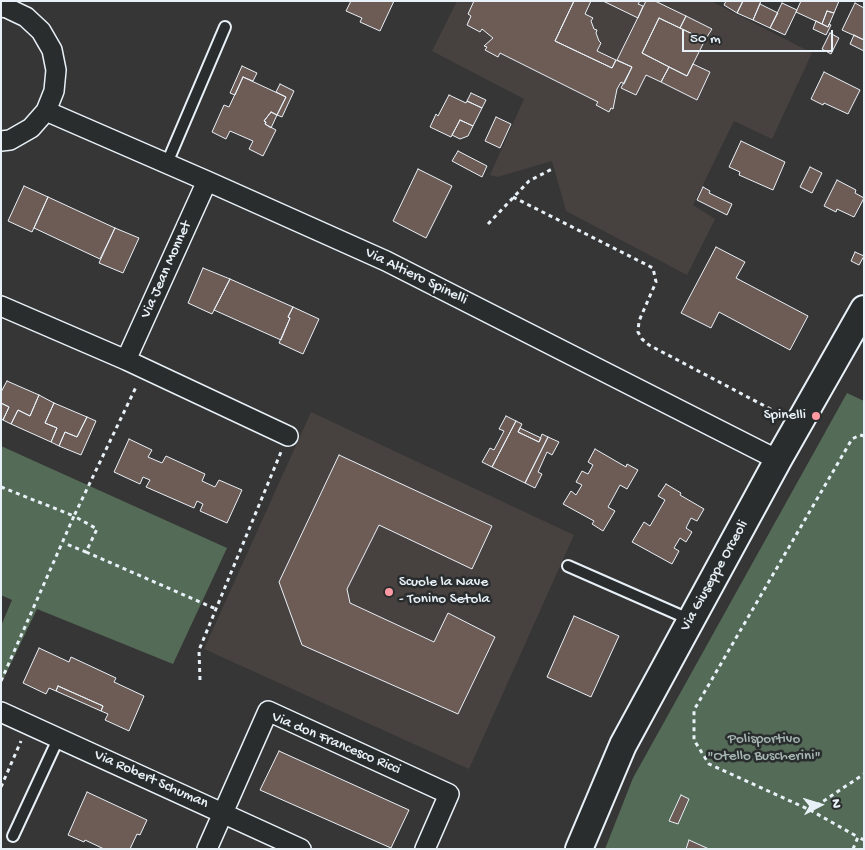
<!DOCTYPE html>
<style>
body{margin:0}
#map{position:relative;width:865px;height:850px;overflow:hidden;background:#373636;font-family:"Gochi Hand",sans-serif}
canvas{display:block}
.frame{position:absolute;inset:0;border:2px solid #e8f1f8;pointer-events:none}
.north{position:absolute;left:795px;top:780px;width:50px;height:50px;-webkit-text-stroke:4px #2a2d2e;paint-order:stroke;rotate:85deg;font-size:14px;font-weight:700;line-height:20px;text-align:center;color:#e8f1f8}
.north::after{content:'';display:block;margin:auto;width:18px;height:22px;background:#e8f1f8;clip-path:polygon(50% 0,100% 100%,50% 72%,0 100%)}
.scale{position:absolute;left:682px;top:30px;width:151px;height:22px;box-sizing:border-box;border:2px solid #e8f1f8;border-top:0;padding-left:6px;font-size:15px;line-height:18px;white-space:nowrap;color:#e8f1f8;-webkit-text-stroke:4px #2a2d2e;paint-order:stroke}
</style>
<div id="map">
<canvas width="865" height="850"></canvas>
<div class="frame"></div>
<div class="north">N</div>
<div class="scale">50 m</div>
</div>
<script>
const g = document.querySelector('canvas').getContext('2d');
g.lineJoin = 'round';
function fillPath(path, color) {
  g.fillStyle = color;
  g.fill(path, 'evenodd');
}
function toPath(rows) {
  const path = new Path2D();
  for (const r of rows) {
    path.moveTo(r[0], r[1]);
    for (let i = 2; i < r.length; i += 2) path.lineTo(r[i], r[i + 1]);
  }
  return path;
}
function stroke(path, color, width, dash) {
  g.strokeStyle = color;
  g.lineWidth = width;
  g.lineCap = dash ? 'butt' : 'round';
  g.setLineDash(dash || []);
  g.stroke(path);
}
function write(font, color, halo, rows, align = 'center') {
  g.font = font + ' "Gochi Hand",sans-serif';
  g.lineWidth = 5;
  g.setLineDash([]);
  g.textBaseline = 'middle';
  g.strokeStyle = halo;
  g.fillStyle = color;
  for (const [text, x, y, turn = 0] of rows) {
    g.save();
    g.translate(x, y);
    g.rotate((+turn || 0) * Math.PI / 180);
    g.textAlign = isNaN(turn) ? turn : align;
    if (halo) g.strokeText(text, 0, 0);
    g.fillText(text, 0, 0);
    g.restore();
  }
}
const built = toPath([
 [457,1,711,1,812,53,772,139,734,121,693,205,715,219,687,275,566,211,552,161,497,177,490,175,524,99,432,51],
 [311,412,574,535,469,769,204,649]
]);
const green = toPath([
 [847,393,864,401,864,849,605,849,633,778],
 [1,446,227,548,173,664,37,609,1,684,1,626,12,600,1,595]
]);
const building = toPath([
 [351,1,394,1,380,31,360,22,362,18,346,11,351,1],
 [474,1,574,1,555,41,612,68,616,60,632,67,624,84,621,82,617,89,613,109,611,108,609,112,596,105,598,102,500,53,498,57,485,50,487,47,484,46,493,38,482,29,480,32,467,25,471,16,468,14,474,1],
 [574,1,591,1,585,14,593,18,591,21,594,29,597,30,596,33,599,41,601,43,597,51,616,60,612,68,555,41,574,1],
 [603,1,640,1,638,4,643,6,638,18,603,1],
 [646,1,655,1,686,16,680,28,659,18,642,53,669,67,661,82,646,75,636,95,621,88,632,67,617,60,646,1],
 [726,1,743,1,737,13,724,5,726,1],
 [743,1,761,1,753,20,737,13,743,1],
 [801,1,839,1,834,13,827,11,822,24,796,12,801,1],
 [782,3,797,10,785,35,770,28,782,3],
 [855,3,864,8,864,40,842,30,855,3],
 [760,4,778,13,770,28,753,20,760,4],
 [827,11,834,13,828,27,822,24,827,11],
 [686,16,712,29,705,40,680,28,686,16],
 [659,18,705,40,687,76,642,53,659,18],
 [816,21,828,27,829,24,831,25,826,35,813,29,816,21],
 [830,33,839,38,831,54,822,49,830,33],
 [854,35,864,40,864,51,850,44,854,35],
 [693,64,710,72,697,100,661,82,669,67,687,76,693,64],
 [242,66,257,73,253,81,243,77,235,95,230,93,242,66],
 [824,72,860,90,848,114,824,103,823,105,811,99,824,72],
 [243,77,286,97,277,115,271,112,264,121,266,122,265,124,276,130,263,156,249,149,253,141,230,131,226,139,212,132,224,105,229,107,243,77],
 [280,84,294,91,282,117,277,115,286,97,276,92,280,84],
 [471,93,486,100,482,108,467,101,471,93],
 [449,95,466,103,467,101,482,108,473,126,460,120,451,137,430,127,436,114,438,116,449,95],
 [271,112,277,115,271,128,265,124,266,122,264,121,271,112],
 [496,117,511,124,500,148,485,141,496,117],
 [460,120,473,126,468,136,460,139,452,135,460,120],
 [741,141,785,162,773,190,739,175,740,172,729,167,741,141],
 [458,151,487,166,482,177,452,161,458,151],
 [810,167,822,173,812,193,800,187,810,167],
 [418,169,452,186,426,238,393,221,418,169],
 [837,180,856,190,855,193,864,198,854,217,837,209,836,212,824,206,837,180],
 [24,186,48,197,32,232,8,221,24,186],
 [703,187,710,191,709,193,732,204,727,215,697,200,703,187],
 [48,197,115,228,100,259,34,228,48,197],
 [115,228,139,238,123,273,99,263,115,228],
 [716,247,745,262,736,278,808,316,790,350,719,312,711,328,681,313,716,247],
 [855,252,864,256,859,265,851,261,855,252],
 [203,268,230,279,212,314,188,303,203,268],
 [230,279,293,307,288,317,290,318,281,340,214,310,230,279],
 [293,307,319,319,303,354,279,343,290,318,288,317,293,307],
 [7,381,39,395,30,416,18,410,11,424,3,420,9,407,1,403,1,392,7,381],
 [39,395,54,403,45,423,57,428,51,442,11,424,18,410,30,416,39,395],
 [1,403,9,407,3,420,1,419,1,403],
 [54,403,87,417,77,437,65,432,59,446,51,442,57,428,45,423,54,403],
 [506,416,516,421,492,467,482,462,490,448,494,450,504,431,499,429,506,416],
 [87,417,96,421,81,455,59,446,65,432,77,437,87,417],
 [516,421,522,424,518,432,539,442,542,434,548,437,525,483,492,467,516,421],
 [520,428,541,438,539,442,518,432,520,428],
 [548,437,559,442,552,455,547,452,538,472,542,474,535,488,525,483,548,437],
 [129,439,152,450,148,457,162,463,166,456,205,474,202,481,215,487,219,480,242,490,227,523,200,511,203,504,197,501,194,508,146,487,150,480,143,477,140,484,114,472,129,439],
 [595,449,626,467,627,464,638,470,627,489,620,485,608,507,615,511,603,531,592,524,594,521,563,504,571,491,576,495,582,485,576,482,582,471,588,474,593,465,588,462,595,449],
 [339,455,492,526,472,569,379,525,347,589,350,603,434,642,448,613,495,637,458,714,302,645,279,582,339,455],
 [666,484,681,493,680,495,704,509,697,521,691,518,686,528,692,532,686,542,680,538,674,548,679,551,672,564,632,542,644,522,650,526,665,500,658,496,666,484],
 [574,616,619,636,591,697,547,677,574,616],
 [39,648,69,662,71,657,116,678,114,682,144,696,129,731,105,720,108,714,101,711,103,706,58,686,56,691,49,688,46,694,23,683,39,648],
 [58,686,103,706,101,711,56,691,58,686],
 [279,751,409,810,391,848,260,790,279,751],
 [87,792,147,820,140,835,137,834,130,849,104,849,85,840,84,842,68,835,87,792],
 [681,795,689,799,678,824,669,821,681,795],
 [689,840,709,849,686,849,689,840]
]);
const path = toPath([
 [513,197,653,268,656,282,639,321,638,332,642,339,649,345,778,413],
 [488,224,529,181,554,168],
 [864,436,860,435,852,439,694,710,694,740,709,764,810,810,864,774],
 [1,487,74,516,137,385],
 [86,552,216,609],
 [200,680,199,650,281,452],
 [1,681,74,516,97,529,86,552,64,543],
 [1,787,21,741],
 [810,810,858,837],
 [853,849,858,837,864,840]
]);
const lane = toPath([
 [167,163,225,27],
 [568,566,691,620],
 [13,836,58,739]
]);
const street = toPath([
 [1,7,7,8,26,17,41,31,52,50,56,70,54,91,46,111,31,128,10,140,1,141],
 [46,111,207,181,386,261,778,460],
 [1,306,126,360,288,436],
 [126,360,207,181],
 [1,712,301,849],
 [207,849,268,711,449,794,425,849]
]);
const secondary = toPath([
 [579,849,623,745,778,460,864,309]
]);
const markers = [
 [816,416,5,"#ff9aa2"],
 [389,592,5,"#ff9aa2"]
];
const streetNames = [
 ["Via Jean Monnet",167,270,-66],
 ["Via Altiero Spinelli",416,277,26],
 ["Via Giuseppe Orceoli",715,576,-61],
 ["Via don Francesco Ricci",336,744,23],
 ["Via Robert Schuman",151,780,24]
];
const poiNames = [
 ["Spinelli",806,416],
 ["Scuole la Nave",399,583,"left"],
 ["- Tonino Setola",399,600,"left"]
];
const parkNames = [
 ["Polisportivo",764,740],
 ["\"Otello Buscherini\"",764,757]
];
fillPath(built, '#474140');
fillPath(green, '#546b57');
fillPath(building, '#6d5c56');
stroke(building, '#e8f1f8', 1);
stroke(lane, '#e8f1f8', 14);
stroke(street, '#e8f1f8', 22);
stroke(secondary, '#e8f1f8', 30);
stroke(path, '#e8f1f8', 3, [4, 4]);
stroke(lane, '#2a2d2e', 10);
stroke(street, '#2a2d2e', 19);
stroke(secondary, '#2a2d2e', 26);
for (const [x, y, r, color] of markers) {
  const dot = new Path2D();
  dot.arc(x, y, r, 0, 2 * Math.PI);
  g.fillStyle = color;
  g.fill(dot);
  stroke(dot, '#2a2d2e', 2);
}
write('15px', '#e8f1f8', '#2a2d2e', streetNames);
write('15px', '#e8f1f8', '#2a2d2e', poiNames, 'right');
write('15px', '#a5b5b0', '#2a2d2e', parkNames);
</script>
